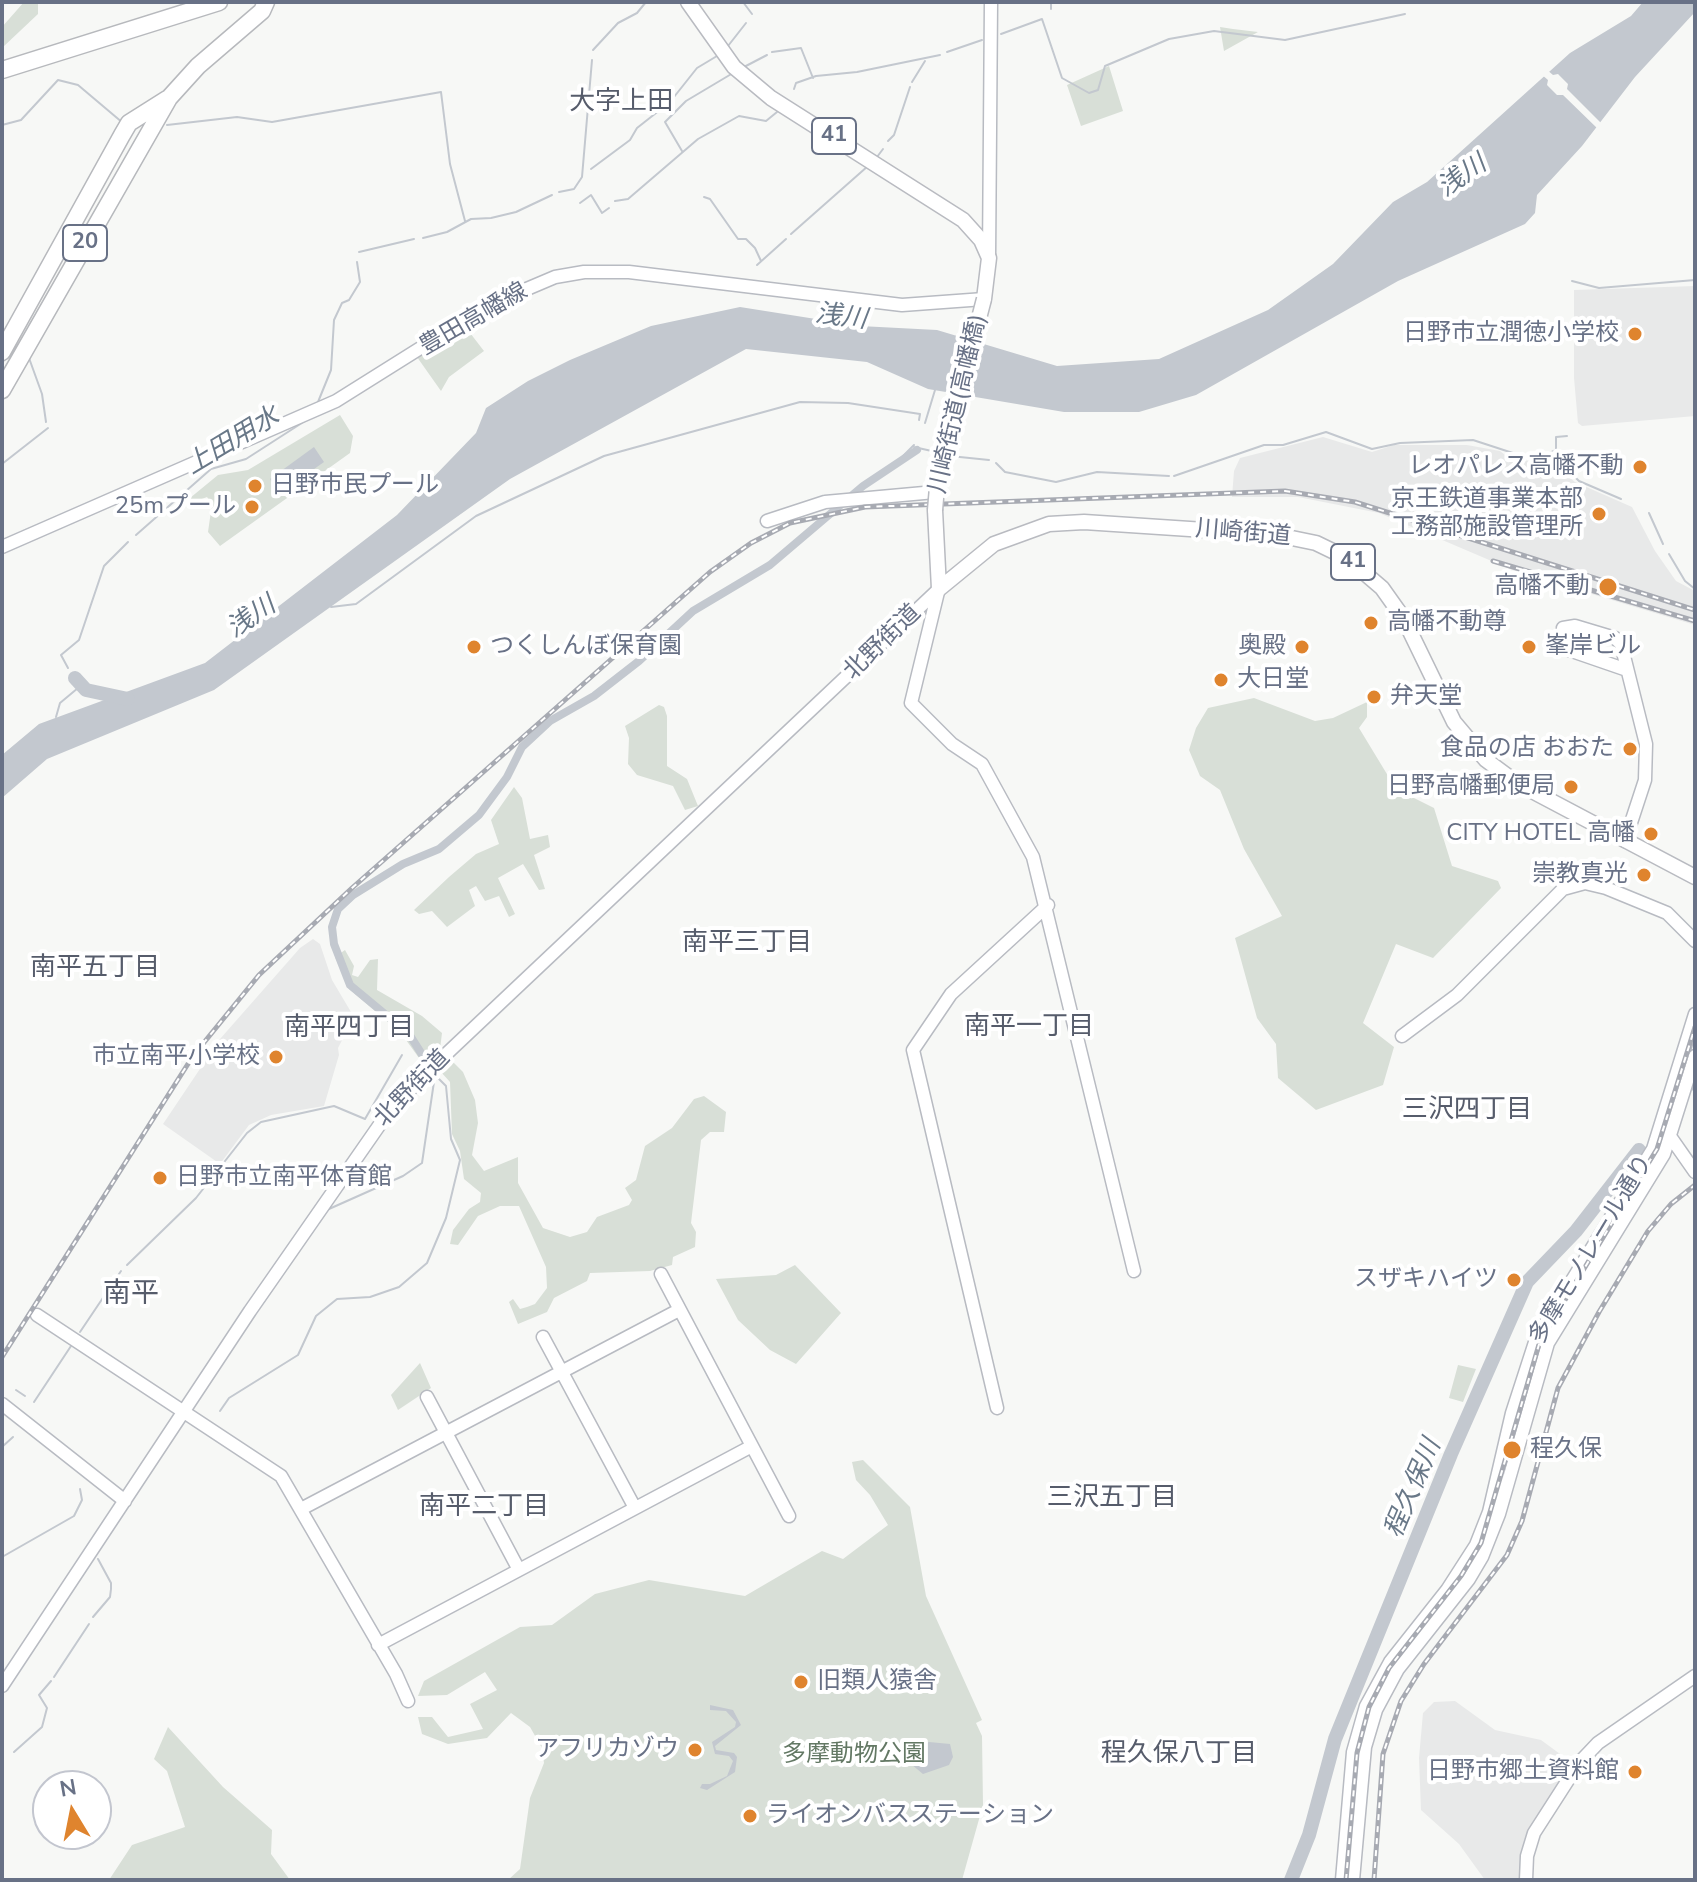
<!DOCTYPE html>
<meta charset="utf-8">
<style>
body{margin:0}
#map{position:relative;width:1697px;height:1882px;overflow:hidden;background:#f7f8f6;font-family:"Nunito Sans",sans-serif}
canvas{display:block}
.frame{position:absolute;inset:0;border:4px solid #687186;pointer-events:none}
.north{position:absolute;left:32px;top:1770px;width:80px;height:80px;box-sizing:border-box;background:#fff;border:2px solid #c3c6cf;border-radius:50%;rotate:350deg;font-size:22px;font-weight:700;line-height:32px;text-align:center;color:#687186}
.north::after{content:'';display:block;margin:auto;width:28px;height:36px;background:#df842e;clip-path:polygon(50% 0,100% 100%,50% 72%,0 100%)}
</style>
<div id="map">
<canvas width="1697" height="1882"></canvas>
<div class="frame"></div>
<div class="north">N</div>
</div>
<script>
const g = document.querySelector('canvas').getContext('2d');
g.lineJoin = 'round';
function fillPath(path, color) {
  g.fillStyle = color;
  g.fill(path, 'evenodd');
}
function toPath(rows) {
  const path = new Path2D();
  for (const r of rows) {
    path.moveTo(r[0], r[1]);
    for (let i = 2; i < r.length; i += 2) path.lineTo(r[i], r[i + 1]);
  }
  return path;
}
function stroke(path, color, width, dash) {
  g.strokeStyle = color;
  g.lineWidth = width;
  g.lineCap = dash ? 'butt' : 'round';
  g.setLineDash(dash || []);
  g.stroke(path);
}
function write(font, color, halo, rows, align = 'center') {
  g.font = font + ' "Nunito Sans","Noto Sans JP",sans-serif';
  g.lineWidth = 8;
  g.setLineDash([]);
  g.textBaseline = 'middle';
  g.strokeStyle = halo;
  g.fillStyle = color;
  for (const [text, x, y, turn = 0] of rows) {
    g.save();
    g.translate(x, y);
    g.rotate((+turn || 0) * Math.PI / 180);
    g.textAlign = isNaN(turn) ? turn : align;
    if (halo) g.strokeText(text, 0, 0);
    g.fillText(text, 0, 0);
    g.restore();
  }
}
const built = toPath([
 [1695,286,1695,416,1582,426,1578,423,1574,378,1574,290],
 [1323,437,1372,452,1394,445,1467,445,1500,451,1509,458,1525,461,1545,457,1575,482,1632,507,1655,551,1676,581,1695,591,1695,625,1515,571,1379,513,1298,497,1232,497,1234,471,1240,458],
 [313,939,320,944,332,980,354,1017,338,1048,339,1055,324,1106,271,1115,249,1125,220,1164,163,1124,220,1039,300,948],
 [1455,1701,1495,1730,1541,1740,1571,1762,1527,1837,1521,1854,1520,1880,1485,1880,1459,1844,1421,1810,1419,1758,1423,1713,1434,1702]
]);
const green = toPath([
 [24,2,38,2,38,14,2,48,2,27],
 [1220,27,1233,29,1258,32,1224,51],
 [1109,66,1123,111,1081,126,1067,85],
 [461,327,467,329,484,351,449,377,441,391,417,357],
 [340,415,353,436,350,453,220,546,208,532,212,504,207,497,194,502,190,498,218,475,248,470],
 [1254,698,1315,721,1333,718,1367,702,1367,717,1359,728,1396,789,1434,808,1452,866,1498,881,1501,888,1433,958,1396,944,1363,1023,1394,1047,1383,1085,1316,1110,1278,1078,1276,1044,1257,1018,1235,938,1282,916,1244,849,1220,790,1200,776,1189,750,1196,728,1208,708],
 [659,705,664,707,667,716,667,766,687,779,698,806,685,810,673,786,637,775,628,764,629,738,625,726],
 [514,787,522,798,530,839,548,835,550,847,534,855,545,889,539,890,523,864,498,878,515,914,509,917,499,896,485,901,476,886,469,890,475,906,447,927,432,911,419,914,414,910,449,877,476,854,499,844,491,820],
 [345,950,354,966,352,975,358,977,370,960,378,959,377,990,422,1016,442,1033,440,1049,463,1072,475,1100,478,1123,472,1155,484,1171,518,1157,518,1183,543,1228,570,1237,587,1232,597,1217,629,1205,632,1200,625,1188,636,1180,645,1146,672,1128,694,1099,704,1096,726,1112,724,1132,710,1132,701,1140,691,1223,696,1232,695,1247,673,1257,672,1265,650,1271,590,1273,587,1281,554,1298,547,1312,518,1324,509,1302,513,1299,520,1309,527,1307,535,1304,547,1288,546,1267,519,1206,500,1206,478,1216,458,1245,450,1244,453,1230,469,1209,480,1202,481,1193,464,1179,460,1151,452,1134,450,1082,431,1061,419,1058,401,1033,349,989,335,957],
 [795,1265,841,1313,796,1364,770,1350,738,1320,716,1279,776,1275],
 [420,1363,431,1388,398,1410,391,1395],
 [1458,1365,1476,1369,1463,1402,1449,1398],
 [863,1460,910,1507,926,1596,982,1720,976,1723,982,1736,983,1805,962,1880,508,1880,520,1869,530,1798,544,1763,542,1748,530,1727,511,1713,487,1738,448,1744,422,1734,418,1717,432,1717,448,1737,483,1729,470,1704,497,1690,485,1672,447,1695,418,1696,424,1681,520,1627,552,1625,595,1594,649,1580,745,1596,822,1551,843,1559,888,1525,870,1495,856,1480,852,1462],
 [168,1727,223,1787,272,1830,271,1854,290,1880,109,1880,132,1845,185,1827,167,1771,154,1759]
]);
const water = toPath([
 [1643,2,1695,2,1695,12,1635,77,1582,146,1537,195,1535,213,1525,224,1398,281,1196,395,1139,412,1064,412,928,389,867,362,746,349,510,479,214,690,47,759,2,798,2,755,39,724,205,663,397,515,476,433,486,408,528,381,570,360,651,326,740,307,860,326,937,330,1057,366,1159,359,1268,310,1333,264,1393,202,1427,182,1570,53,1631,16],
 [314,447,324,462,280,493,270,479],
 [710,1705,733,1710,741,1725,715,1746,716,1750,734,1753,737,1757,735,1772,707,1790,700,1788,702,1784,710,1784,727,1776,733,1761,729,1756,715,1754,712,1742,735,1727,736,1722,726,1711,710,1710],
 [929,1742,950,1744,953,1757,949,1765,923,1774,911,1764,910,1756,915,1747]
]);
const pier = toPath([
 [1546,69,1553,75,1558,74,1568,84,1567,89,1603,125,1599,130,1563,95,1557,95,1547,85,1548,80,1541,74]
]);
const stream = toPath([
 [743,2,752,14],
 [1051,2,1051,9],
 [1001,34,1042,19,1062,78,1089,93,1098,90,1105,66,1169,39,1214,31,1285,40,1405,14],
 [728,46,746,23],
 [593,50,618,23,637,13,646,2],
 [772,52,801,48,813,78],
 [947,52,982,40],
 [744,67,767,55],
 [912,82,925,61],
 [794,89,796,83,816,76,857,72,940,55],
 [2,125,21,120,58,80,78,85,123,123],
 [167,125,237,117,272,122,441,92,450,164,465,221],
 [888,141,894,135,910,87],
 [682,151,665,122,686,101,733,73],
 [877,157,883,149],
 [591,169,630,140,637,128,670,102,697,68,717,56],
 [559,192,574,189,582,177,592,60],
 [704,197,710,199,738,239,746,239,755,248,761,261],
 [615,201,628,199,698,139,739,116,766,121,777,112],
 [580,203,591,195,602,213,609,208],
 [791,234,868,166],
 [423,238,447,232,471,219,491,218,516,212,552,195],
 [359,252,414,239],
 [757,265,786,239],
 [1572,281,1599,288,1695,280],
 [29,358,42,394,46,422],
 [318,402,331,370,334,320,342,303,349,300,360,282,357,262],
 [925,423,935,390],
 [914,447,936,452],
 [1547,454,1556,450,1556,437,1567,436],
 [950,456,989,460],
 [996,463,1005,472,1056,482,1097,472,1169,476],
 [2,464,48,428],
 [892,467,914,445],
 [1174,476,1264,445,1283,445,1326,432,1372,449,1400,443,1473,440,1522,456,1554,457,1579,481,1621,499],
 [1649,513,1663,544],
 [136,535,211,469,246,459,305,421],
 [1669,554,1685,581,1695,589],
 [331,607,356,604,476,516,604,456,800,402,848,403,920,414,919,420],
 [68,668,61,655,79,640,104,566,128,542],
 [56,717,60,703,78,688,74,676],
 [329,1209,403,1176,422,1163,435,1075],
 [127,1265,196,1198,247,1133,261,1122,334,1106,365,1119,402,1055],
 [80,1332,121,1271],
 [16,1390,25,1396],
 [34,1402,71,1346],
 [220,1411,229,1398,298,1355,316,1316,337,1299,370,1297,399,1287,427,1263,446,1218,460,1160,451,1139,446,1086,435,1075],
 [2,1447,13,1437],
 [2,1557,74,1516,82,1500,80,1489],
 [93,1617,110,1597,111,1589,111,1583,98,1559],
 [54,1677,89,1624],
 [14,1752,42,1727,47,1708,39,1695,51,1681]
]);
const canal = toPath([
 [435,1075,409,1034,350,985,334,944,332,927,338,909,353,895,403,864,439,849,479,815,507,777,522,747,550,721,594,696,639,661,693,611,770,565,863,486,917,450]
]);
const river = toPath([
 [75,678,86,690,128,699],
 [1695,1084,1695,1083],
 [1291,1880,1309,1835,1335,1739,1451,1454,1527,1282,1576,1231,1639,1150]
]);
const secondary = toPath([
 [989,258,991,2],
 [767,521,825,502,935,492],
 [2,547,336,401,489,305,555,277,584,272,629,272,902,305,984,299],
 [938,592,911,703,952,744,982,764,1033,857,1134,1271],
 [1625,841,1645,780,1646,744,1621,644,1615,638,1575,626,1563,628,1566,649,1627,670],
 [1402,1036,1457,995,1563,889,1585,883,1606,888,1667,913,1695,941],
 [1667,1132,1695,1172],
 [661,1274,789,1516],
 [37,1315,281,1476,396,1674,408,1701],
 [543,1337,635,1508],
 [427,1397,519,1570],
 [2,1404,125,1501],
 [997,1408,913,1050,951,994,1048,905],
 [301,1509,679,1310],
 [378,1645,752,1446],
 [2,1686,250,1311,385,1117,424,1075,939,589],
 [1342,1880,1353,1752,1366,1706,1390,1662,1447,1590,1476,1545,1489,1512,1512,1413,1536,1339,1653,1149,1695,1014],
 [1353,1880,1365,1747,1376,1710,1398,1669,1469,1579,1482,1557,1499,1514,1548,1343,1664,1154,1695,1056],
 [1526,1880,1527,1856,1534,1833,1579,1763,1598,1743,1695,1676]
]);
const primary = toPath([
 [688,2,734,67,771,98,963,220,981,240,989,258,984,299],
 [935,510,939,589],
 [939,589,994,544,1049,524,1084,522,1220,531,1282,536,1316,543,1347,558,1382,588,1404,619,1454,722,1486,760,1517,783,1695,877]
]);
const highway = toPath([
 [2,70,219,2],
 [2,352,122,135,129,123,167,99],
 [2,390,169,98,198,66,262,11,266,2]
]);
const rail = toPath([
 [1493,561,1695,621],
 [2,1357,193,1056,259,975,352,888,710,572,751,543,790,523,865,507,1285,491,1355,502,1695,610],
 [1346,1880,1357,1753,1369,1707,1389,1668,1461,1576,1481,1543,1540,1341,1657,1149,1695,1027],
 [1374,1880,1383,1754,1401,1701,1424,1664,1507,1555,1522,1521,1558,1388,1599,1312,1648,1231,1671,1204,1695,1185]
]);
const primaryBridge = toPath([
 [935,510,938,476,984,299]
]);
const markers = [
 [1635,334,8,"#df842e"],
 [1640,467,8,"#df842e"],
 [255,486,8,"#df842e"],
 [252,507,8,"#df842e"],
 [1599,514,8,"#df842e"],
 [1608,587,10,"#df842e"],
 [1371,623,8,"#df842e"],
 [474,647,8,"#df842e"],
 [1302,647,8,"#df842e"],
 [1529,647,8,"#df842e"],
 [1221,680,8,"#df842e"],
 [1374,697,8,"#df842e"],
 [1630,749,8,"#df842e"],
 [1571,787,8,"#df842e"],
 [1651,834,8,"#df842e"],
 [1644,875,8,"#df842e"],
 [276,1057,8,"#df842e"],
 [160,1178,8,"#df842e"],
 [1514,1280,8,"#df842e"],
 [1512,1450,10,"#df842e"],
 [801,1682,8,"#df842e"],
 [695,1750,8,"#df842e"],
 [1635,1772,8,"#df842e"],
 [750,1816,8,"#df842e"]
];
const shields = [
 [834,136,44],
 [85,243,44],
 [1353,562,44]
];
const shieldNames = [
 ["41",834,136],
 ["20",85,243],
 ["41",1353,562]
];
const streetNames = [
 ["豊田高幡線",474,320,-30],
 ["川崎街道(高幡橋)",959,404,-77],
 ["川崎街道",1243,534,5],
 ["北野街道",883,643,-44],
 ["北野街道",413,1089,-46],
 ["多摩モノレール通り",1592,1250,-59]
];
const poiNames = [
 ["日野市立潤徳小学校",1619,334],
 ["レオパレス高幡不動",1624,467],
 ["日野市民プール",271,486,"left"],
 ["京王鉄道事業本部",1583,500],
 ["工務部施設管理所",1583,528],
 ["25mプール",236,507],
 ["高幡不動",1590,587],
 ["高幡不動尊",1387,623,"left"],
 ["つくしんぼ保育園",490,647,"left"],
 ["奥殿",1286,647],
 ["峯岸ビル",1545,647,"left"],
 ["大日堂",1237,680,"left"],
 ["弁天堂",1390,697,"left"],
 ["食品の店 おおた",1614,749],
 ["日野高幡郵便局",1555,787],
 ["CITY HOTEL 高幡",1635,834],
 ["崇教真光",1628,875],
 ["市立南平小学校",260,1057],
 ["日野市立南平体育館",176,1178,"left"],
 ["スザキハイツ",1498,1280],
 ["程久保",1530,1450,"left"],
 ["旧類人猿舎",817,1682,"left"],
 ["アフリカゾウ",679,1750],
 ["日野市郷土資料館",1619,1772],
 ["ライオンバスステーション",766,1816,"left"]
];
const parkNames = [
 ["多摩動物公園",854,1755]
];
const neighbourhoodNames = [
 ["大字上田",621,103],
 ["南平三丁目",747,944],
 ["南平五丁目",95,969],
 ["南平一丁目",1029,1028],
 ["南平四丁目",349,1029],
 ["三沢四丁目",1467,1111],
 ["三沢五丁目",1112,1499],
 ["南平二丁目",484,1508],
 ["程久保八丁目",1179,1755]
];
const waterNames = [
 ["浅川",1463,177,-35],
 ["浅川",841,318,7],
 ["上田用水",233,442,-31],
 ["浅川",252,618,-34],
 ["程久保川",1414,1489,-67]
];
const quarterNames = [
 ["南平",131,1295]
];
fillPath(built, '#e8e9e9');
fillPath(green, '#d8dfd7');
fillPath(water, '#c3c8cf');
fillPath(pier, '#f7f8f6');
stroke(stream, '#c3c8cf', 2);
stroke(canal, '#c3c8cf', 8);
stroke(river, '#c3c8cf', 14);
stroke(secondary, '#b8bbc2', 15);
stroke(primary, '#b9bbc1', 17);
stroke(highway, '#b7b9bd', 19);
stroke(secondary, '#fff', 12);
stroke(primary, '#fff', 14);
stroke(highway, '#fff', 16);
stroke(rail, '#a7aab2', 5);
stroke(rail, '#fff', 2, [6]);
stroke(primaryBridge, '#b9bbc1', 17, []);
stroke(primaryBridge, '#fff', 14);
for (const [x, y, r, color] of markers) {
  const dot = new Path2D();
  dot.arc(x, y, r, 0, 2 * Math.PI);
  g.fillStyle = color;
  g.fill(dot);
  stroke(dot, '#fff', 3);
}
for (const [x, y, w] of shields) {
  const box = new Path2D();
  box.roundRect(x - w / 2, y - 18, w, 36, 6);
  g.fillStyle = '#fff';
  g.fill(box);
  stroke(box, '#687186', 2);
}
write('bold 22px', '#687186', null, shieldNames);
write('24px', '#687186', '#fff', streetNames);
write('24px', '#687186', '#fff', poiNames, 'right');
write('24px', '#637864', '#fff', parkNames);
write('26px', '#565c6b', '#fff', neighbourhoodNames);
write('italic 26px', '#697888', '#fff', waterNames);
write('28px', '#565c6b', '#fff', quarterNames);
</script>
